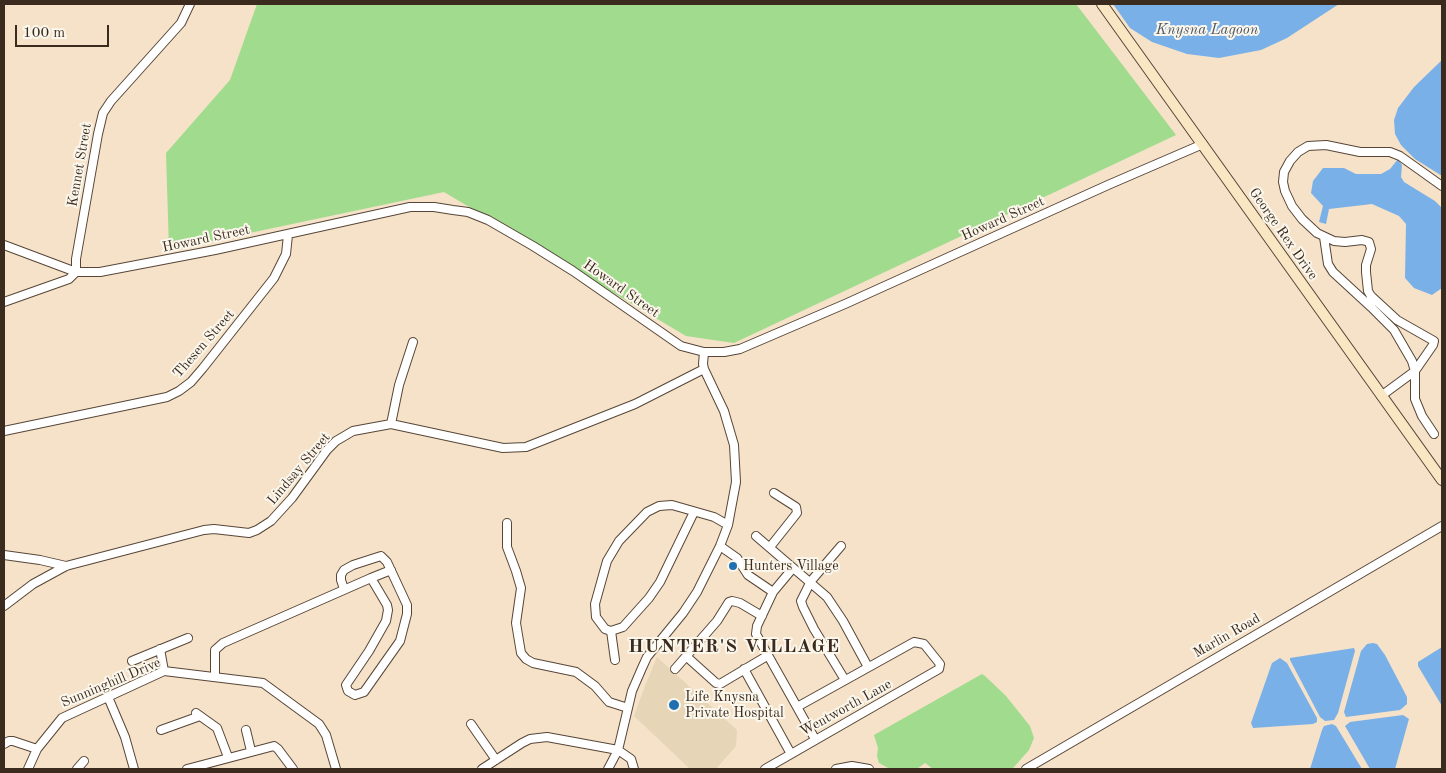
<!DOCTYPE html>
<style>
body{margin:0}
#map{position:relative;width:1446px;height:773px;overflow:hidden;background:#f5e2c8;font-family:"Old Standard TT",serif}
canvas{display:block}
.frame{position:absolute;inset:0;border:5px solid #3b2a1e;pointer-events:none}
.scale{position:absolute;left:15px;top:25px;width:94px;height:22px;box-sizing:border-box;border:2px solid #3b2a1e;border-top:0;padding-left:6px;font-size:15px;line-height:18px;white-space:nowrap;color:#3b2a1e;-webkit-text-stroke:4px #fbf7ec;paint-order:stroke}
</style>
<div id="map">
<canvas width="1446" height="773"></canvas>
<div class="frame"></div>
<div class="scale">100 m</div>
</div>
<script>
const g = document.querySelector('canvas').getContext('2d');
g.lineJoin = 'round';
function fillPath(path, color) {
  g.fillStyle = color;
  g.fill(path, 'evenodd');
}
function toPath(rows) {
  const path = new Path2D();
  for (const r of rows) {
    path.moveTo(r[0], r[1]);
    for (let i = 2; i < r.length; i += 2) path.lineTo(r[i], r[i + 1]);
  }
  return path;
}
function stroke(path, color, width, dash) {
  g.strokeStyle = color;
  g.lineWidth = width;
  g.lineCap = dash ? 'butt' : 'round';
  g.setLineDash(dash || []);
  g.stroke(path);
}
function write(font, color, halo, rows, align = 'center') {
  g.font = font + ' "Old Standard TT",serif';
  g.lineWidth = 4;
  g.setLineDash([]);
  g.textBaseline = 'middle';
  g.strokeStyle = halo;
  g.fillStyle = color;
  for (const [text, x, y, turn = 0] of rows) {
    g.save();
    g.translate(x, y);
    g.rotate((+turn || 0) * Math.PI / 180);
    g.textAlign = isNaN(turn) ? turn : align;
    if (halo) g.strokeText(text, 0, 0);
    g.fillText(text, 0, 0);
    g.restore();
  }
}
const built = toPath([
 [657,657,737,730,736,746,716,769,690,769,634,716,645,686]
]);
const green = toPath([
 [257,4,1076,4,1176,135,734,343,686,336,444,192,169,250,166,153,230,80],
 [982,674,985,676,1006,696,1030,726,1034,738,1029,750,1014,767,1012,769,933,769,925,763,917,769,890,769,879,763,877,756,878,748,874,735]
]);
const water = toPath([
 [1113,4,1339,4,1287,38,1261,50,1219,58,1187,54,1152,42,1130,28],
 [1442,60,1442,176,1415,159,1401,145,1395,134,1394,120,1398,108,1414,87],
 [1398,159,1402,165,1401,177,1404,182,1435,201,1442,208,1442,288,1432,295,1414,288,1405,278,1406,224,1399,216,1372,204,1329,209,1326,224,1319,222,1323,206,1311,193,1313,181,1323,168,1344,168,1356,174,1381,174,1390,169],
 [1373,643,1377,644,1385,655,1407,697,1407,704,1400,710,1346,717,1344,712,1361,651,1367,644],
 [1442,647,1442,706,1418,666,1418,662],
 [1354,648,1355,651,1338,713,1334,720,1325,721,1320,717,1290,660,1290,658],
 [1280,658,1287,663,1317,718,1317,722,1313,724,1253,728,1251,723,1272,663],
 [1403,715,1409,719,1395,769,1370,769,1345,726,1350,722],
 [1332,724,1336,726,1362,769,1310,769,1322,730,1324,726]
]);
const street = toPath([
 [1324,237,1328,264,1333,272,1371,307],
 [4,245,76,272,100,272,215,250,410,207,434,207,453,210,468,212,488,220,533,246,573,271,681,346,704,352,724,352,740,349,845,304,1108,185,1203,144],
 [76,272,76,259,98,134,103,113,111,101,181,23,190,4],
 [1371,296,1371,307,1394,330,1412,361,1415,371,1415,399,1422,416,1434,434],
 [4,302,69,279,76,272],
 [1381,396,1415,371,1433,345,1434,341,1397,320,1371,296,1368,291,1366,272,1366,265,1371,249,1369,242,1362,240,1345,242,1334,241,1317,233,1302,219,1292,206,1285,191,1283,182,1284,172,1290,161,1298,152,1308,146,1326,145,1360,152,1390,152,1400,156,1442,186],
 [391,424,399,385,413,342],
 [4,431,167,397,179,391,191,382,203,368,274,278,286,254,288,235],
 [694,512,660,582,649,598,623,627,611,631,605,629,596,617,595,604,607,561,619,541,647,512,659,506,672,505,714,517,728,525],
 [507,523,507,547,516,571,521,588,516,623,521,653,526,659,533,663,576,672,595,686,609,702,628,708],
 [756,536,827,597,843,621,868,667],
 [720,546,737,558,748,575,773,592],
 [841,546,811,581,801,601,803,607,814,629,845,680],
 [770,547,797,513,796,507,774,493],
 [4,555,40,560,66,566],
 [793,568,773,592,757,626,756,634,815,739],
 [371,578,391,570],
 [4,606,33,584,66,566,204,530,214,529,249,533,257,530,271,521,292,498,327,450,336,441,353,431,391,424,503,448,526,447,635,404,704,369],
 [611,631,615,660],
 [160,649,164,671],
 [687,657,716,683,720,684,767,656],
 [132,661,188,638],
 [675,669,717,621,729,602,732,601,740,603,762,616],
 [744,669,791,754],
 [215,677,215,650,223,643,371,578,387,605,388,610,386,621,369,651,346,685,348,691,355,695,364,692,400,641,407,614,407,605,387,562,381,556,353,565,344,570,341,575,341,580,344,589],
 [108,697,125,737,134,769],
 [196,713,217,728,228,757],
 [471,724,496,760],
 [161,730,200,716],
 [246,730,251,751],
 [4,744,9,741,13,741,37,749],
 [28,769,37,749,62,718,164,671,263,683,319,724,326,735,336,769],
 [77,769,84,761],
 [187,769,274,746,278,749,293,769],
 [482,769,522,743,530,739,547,737,618,750,631,759,634,769],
 [608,769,618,750,632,691,642,668,647,657,683,613,697,592,720,546,728,525,736,482,734,445,724,411,704,369,703,364,704,352],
 [765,769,939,669,940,664,924,644,914,642,797,707],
 [836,769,852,766,869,769],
 [1026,769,1442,526]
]);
const secondary = toPath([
 [1102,4,1442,480]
]);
const markers = [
 [733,566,5,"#1f6fb2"],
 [674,705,6,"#1f6fb2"]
];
const streetNames = [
 ["Kennet Street",80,165,-80],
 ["Howard Street",1003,219,-24],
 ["George Rex Drive",1283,234,55],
 ["Howard Street",206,239,-12],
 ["Howard Street",621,289,35],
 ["Thesen Street",204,344,-49],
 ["Lindsay Street",299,469,-50],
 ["Marlin Road",1227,636,-30],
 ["Sunninghill Drive",111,683,-23],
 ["Wentworth Lane",846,708,-29]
];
const poiNames = [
 ["Hunters Village",743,566],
 ["Life Knysna",685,697],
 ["Private Hospital",685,713]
];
const waterNames = [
 ["Knysna Lagoon",1207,30]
];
const districtNames = [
 ["HUNTER'S VILLAGE",734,647]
];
fillPath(built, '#e7d5b7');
fillPath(green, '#a1db8e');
fillPath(water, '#7ab0e8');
stroke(street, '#574638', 10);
stroke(secondary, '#574638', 12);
stroke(street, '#fff', 8);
stroke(secondary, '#f9e7c3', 10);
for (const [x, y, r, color] of markers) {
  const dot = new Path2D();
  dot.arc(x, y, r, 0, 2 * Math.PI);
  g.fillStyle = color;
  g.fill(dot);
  stroke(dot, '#fbf7ec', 2);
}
write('14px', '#3b2a1e', '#fbf7ec', streetNames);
write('14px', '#3b2a1e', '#fbf7ec', poiNames, 'left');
write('italic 15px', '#515965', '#fbf7ec', waterNames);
g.letterSpacing = '1px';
write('bold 19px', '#3b2a1e', '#fbf7ec', districtNames);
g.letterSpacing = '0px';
</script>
